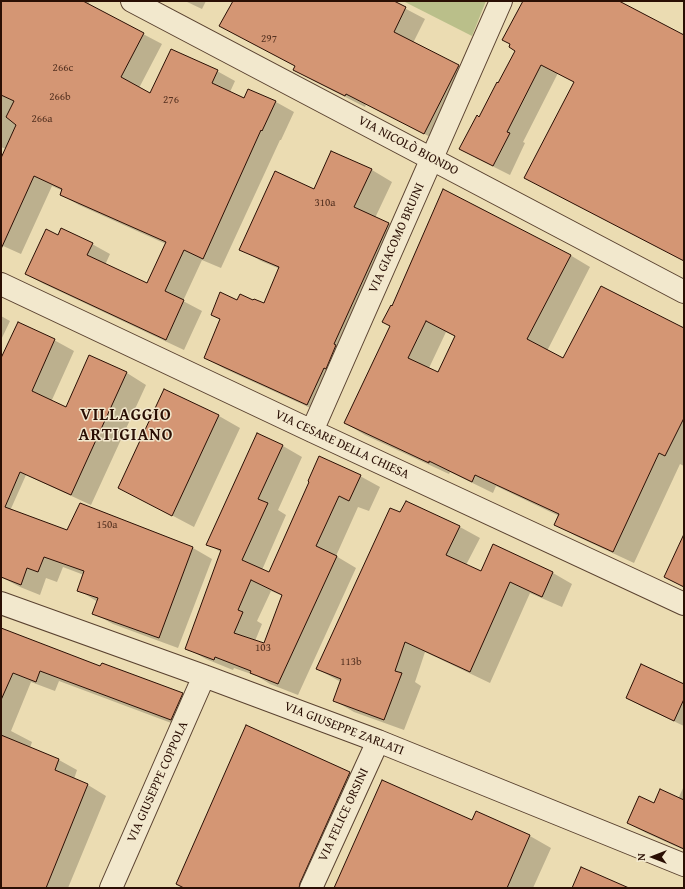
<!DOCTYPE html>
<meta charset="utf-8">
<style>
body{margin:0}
#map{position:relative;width:685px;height:889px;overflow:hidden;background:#ebdcb2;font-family:"Gentium Book Plus",serif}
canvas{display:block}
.frame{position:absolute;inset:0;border:2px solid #2a0f04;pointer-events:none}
.north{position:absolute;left:633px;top:837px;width:40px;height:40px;-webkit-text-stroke:3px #f2e8cd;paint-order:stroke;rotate:270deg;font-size:11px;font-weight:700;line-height:16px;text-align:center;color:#2a0f04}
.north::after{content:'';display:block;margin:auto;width:14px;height:18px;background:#2a0f04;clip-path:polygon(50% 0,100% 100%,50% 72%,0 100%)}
</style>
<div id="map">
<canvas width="685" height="889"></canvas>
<div class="frame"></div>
<div class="north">N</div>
</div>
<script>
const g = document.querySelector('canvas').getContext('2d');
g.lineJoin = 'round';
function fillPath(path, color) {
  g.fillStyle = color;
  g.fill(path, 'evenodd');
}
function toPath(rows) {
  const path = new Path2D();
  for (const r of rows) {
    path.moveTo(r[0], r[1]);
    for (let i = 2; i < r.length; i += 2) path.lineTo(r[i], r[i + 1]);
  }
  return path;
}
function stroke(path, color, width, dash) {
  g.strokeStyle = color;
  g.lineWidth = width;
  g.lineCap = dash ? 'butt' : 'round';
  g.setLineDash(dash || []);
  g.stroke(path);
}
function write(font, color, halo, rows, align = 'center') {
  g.font = font + ' "Gentium Book Plus",serif';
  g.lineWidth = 3;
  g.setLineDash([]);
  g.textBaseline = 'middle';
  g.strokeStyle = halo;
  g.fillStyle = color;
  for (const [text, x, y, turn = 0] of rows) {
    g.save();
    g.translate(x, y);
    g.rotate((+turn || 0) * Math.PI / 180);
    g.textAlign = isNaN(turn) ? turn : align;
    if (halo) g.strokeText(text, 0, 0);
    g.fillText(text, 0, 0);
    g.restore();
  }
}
const green = toPath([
 [403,1,486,1,472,36]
]);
const shadow = toPath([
 [1,1,90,1,88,5,162,44,139,88,151,94,217,71,235,81,230,92,244,99,248,90,276,102,294,112,281,140,280,140,221,268,202,260,183,301,202,311,184,350,44,284,26,274,59,236,92,244,110,254,105,265,147,284,166,244,79,205,61,195,63,191,52,186,21,254,1,245,1,161,6,149,1,147],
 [185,1,206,1,202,9],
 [234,1,391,1,425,19,413,43,459,66,478,77,444,144,366,104,365,107,314,81,294,70,296,66],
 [524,1,617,1,684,36,684,261,542,187,575,82,558,73,523,142,525,143,510,175,476,158,480,118,499,84,516,51],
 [331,152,372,170,392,182,375,218,388,223,409,235,328,416,225,369,205,358,221,320,212,315,238,301,264,304,280,269,261,261,241,249,314,190],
 [570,255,590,267,547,351,563,360,684,330,684,466,680,464,634,563,576,536,555,524,559,516,496,486,493,493,450,472,449,474,365,435,345,423,391,326,393,307],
 [446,332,456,337,438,373,429,368],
 [1,316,10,321,1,340],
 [54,340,74,351,51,402,66,408,89,356,127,373,146,385,91,505,26,475,1,531,1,356,3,357],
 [164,391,219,416,240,428,194,527,141,499],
 [257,434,283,446,302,457,278,510,286,515,262,570,270,574,310,482,360,476,380,487,369,511,358,507,336,556,356,568,298,695,270,684,257,676,234,668,233,670,206,659,186,648,221,552,207,544],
 [271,591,283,596,264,645,255,641,262,624,257,621],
 [407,502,460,527,480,538,466,565,482,573,494,546,553,573,572,584,562,607,530,593,490,683,425,652,415,682,421,686,404,730,354,712,335,701,341,682,317,669],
 [80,505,193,548,212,559,178,648,113,624,93,613,98,602,78,590,84,575,63,567,57,582,46,578,40,595,20,587,1,577,1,546,67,531],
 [1,630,101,667,182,694,201,705,190,730,59,681,55,691,31,682,11,731,32,742,30,748,59,760,77,770,74,779,88,785,106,796,68,888,1,888],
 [684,685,684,726,643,707,627,698],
 [247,727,350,773,371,785,324,888,184,888],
 [684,786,684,850,646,833,628,823,678,799],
 [473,822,530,836,551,848,533,888,336,888]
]);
const building = toPath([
 [1,1,83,1,144,33,121,77,150,93,171,49,218,70,212,83,244,98,248,89,276,101,262,131,261,130,203,259,184,250,165,291,184,300,166,340,25,274,46,229,58,235,61,228,93,243,87,255,147,283,166,242,60,195,62,189,34,176,1,249,1,158,16,125,6,117,14,101,1,95,1,1],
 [233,1,394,1,406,7,394,32,459,65,424,134,346,94,345,96,293,70,295,66,219,26,233,1],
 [523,1,619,1,684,35,684,261,524,178,574,82,541,65,507,132,510,133,493,166,459,149,477,115,479,117,497,82,498,83,515,51,509,47,510,44,502,40,523,1],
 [331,151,372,169,354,207,389,223,334,344,336,345,326,369,324,368,307,405,204,358,220,319,211,315,220,292,237,300,240,294,253,300,254,299,264,303,279,267,239,250,275,171,314,189,331,151],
 [443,189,571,255,527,339,563,358,601,286,684,328,684,418,665,456,659,453,613,552,554,525,559,514,475,475,472,482,429,461,429,463,344,423,390,326,382,322,391,305,392,306,443,189],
 [426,321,455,336,438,372,408,358,426,321],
 [18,322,55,339,32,391,66,407,89,355,127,372,71,495,20,472,5,507,67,530,80,503,193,547,159,638,92,614,98,598,77,591,84,571,44,557,38,572,27,568,21,585,1,577,1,358,18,322],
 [164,389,219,415,172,516,118,488,164,389],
 [257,433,283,445,258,499,268,503,242,560,269,572,309,482,308,481,319,456,361,475,349,501,339,496,316,546,337,556,278,684,250,673,251,671,215,657,214,660,185,649,221,550,206,545,257,433],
 [251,580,282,595,264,643,234,633,243,612,238,610,251,580],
 [406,501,460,526,446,555,481,571,493,544,553,572,542,597,510,582,470,672,405,642,395,671,402,673,384,720,333,701,341,679,316,669,390,508,400,512,406,501],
 [684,534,684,587,664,577,684,534],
 [1,628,100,666,102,663,183,693,171,720,40,671,36,682,13,673,1,700,1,628],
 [641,664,684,684,684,699,674,721,626,698,641,664],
 [246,725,350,772,300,883,299,888,184,888,176,884,246,725],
 [1,735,59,759,55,770,88,784,46,888,1,888,1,735],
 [382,780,472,820,476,811,530,835,507,888,334,888,382,780],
 [660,789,684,800,684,849,627,823,639,796,654,803,660,789],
 [581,867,629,888,572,888,581,867]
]);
const minor = toPath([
 [132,1,684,292],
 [1,284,312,431,684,604],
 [312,431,501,1],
 [1,603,204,676,378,741,684,865],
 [111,888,204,676],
 [311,888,378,741]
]);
const numberNames = [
 ["297",269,39],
 ["266c",63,68],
 ["266b",60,97],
 ["276",171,100],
 ["266a",42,119],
 ["310a",325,203],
 ["150a",107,525],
 ["103",263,648],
 ["113b",351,662]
];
const streetNames = [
 ["VIA NICOLÒ BIONDO",408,146,28],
 ["VIA GIACOMO BRUINI",397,238,-66],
 ["VIA CESARE DELLA CHIESA",342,445,25],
 ["VIA GIUSEPPE ZARLATI",344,729,21],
 ["VIA GIUSEPPE COPPOLA",158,782,-66],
 ["VIA FELICE ORSINI",344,815,-65]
];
const districtNames = [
 ["VILLAGGIO",126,416],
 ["ARTIGIANO",126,436]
];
fillPath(green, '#babf8a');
fillPath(shadow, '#0003');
fillPath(building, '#d49674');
stroke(building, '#2a0f04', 1);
stroke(minor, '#5a4230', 24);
stroke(minor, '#f2e8cd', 22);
write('11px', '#543120', null, numberNames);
write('13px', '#2a0f04', '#f2e8cd', streetNames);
g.letterSpacing = '1px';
write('bold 17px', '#2a0f04', '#f2e8cd', districtNames);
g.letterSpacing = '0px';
</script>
